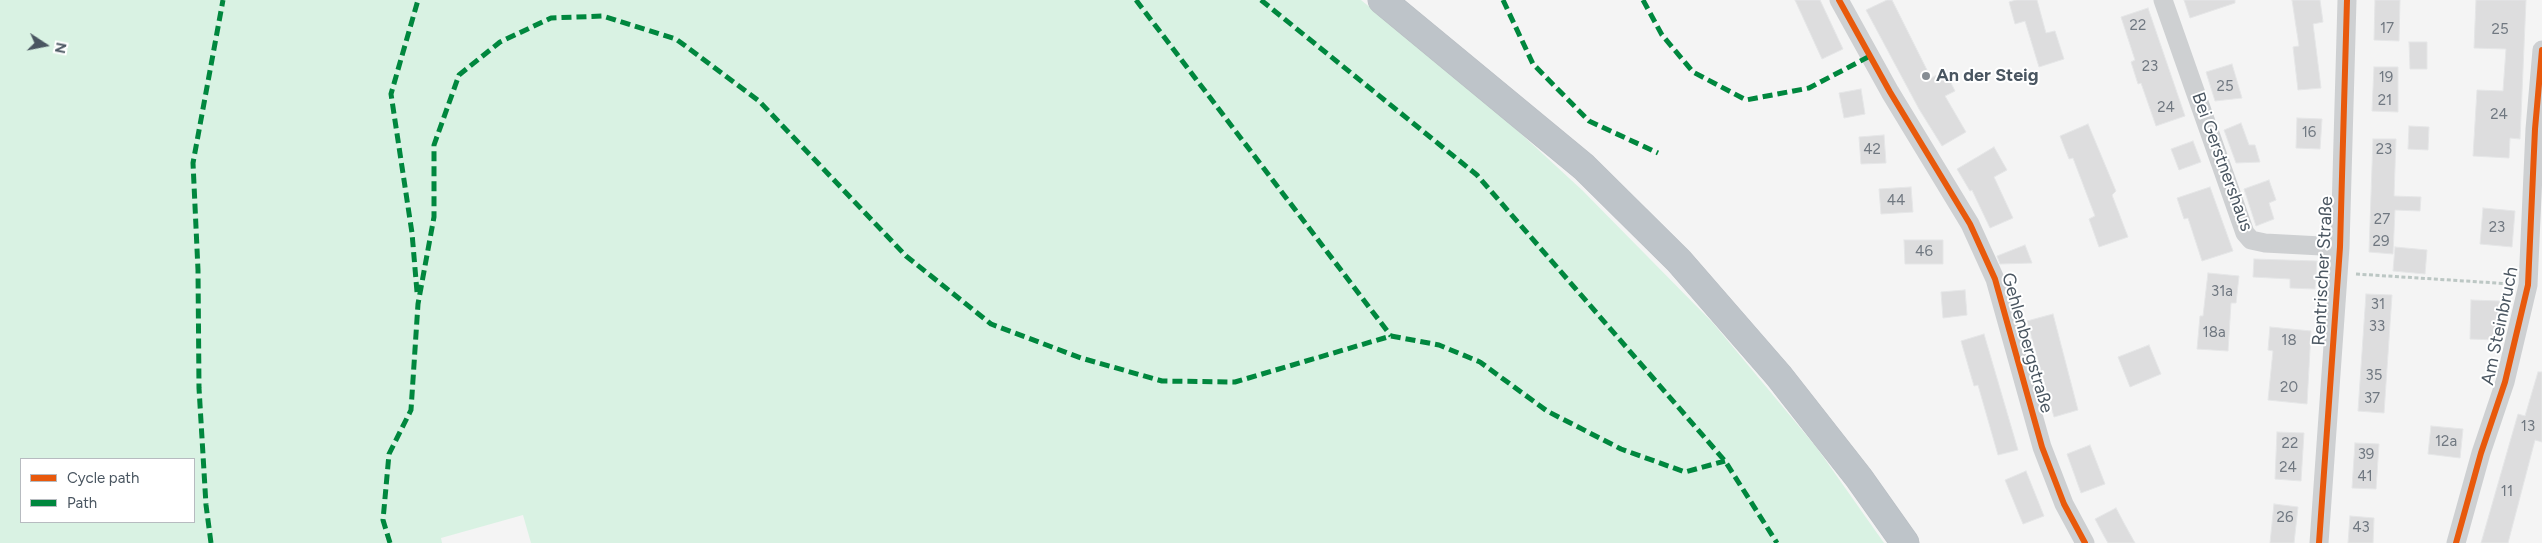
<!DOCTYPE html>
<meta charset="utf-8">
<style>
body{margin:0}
#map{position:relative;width:2542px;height:543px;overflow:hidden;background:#f4f4f4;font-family:Figtree,sans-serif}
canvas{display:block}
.legend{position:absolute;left:20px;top:458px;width:175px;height:65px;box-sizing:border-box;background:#fff;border:1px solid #b7bbc0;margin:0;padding:6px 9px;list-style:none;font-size:15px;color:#4a5661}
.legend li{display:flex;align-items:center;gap:10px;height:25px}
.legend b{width:25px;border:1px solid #b7bbc0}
.north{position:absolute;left:20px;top:20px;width:50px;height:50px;-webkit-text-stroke:4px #fff;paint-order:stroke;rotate:101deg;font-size:14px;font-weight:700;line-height:20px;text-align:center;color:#4a5661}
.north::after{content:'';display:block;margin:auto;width:18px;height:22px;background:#4a5661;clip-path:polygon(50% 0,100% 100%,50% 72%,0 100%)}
</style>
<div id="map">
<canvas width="2542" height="543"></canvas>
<ul class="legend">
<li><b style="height:6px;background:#e8590c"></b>Cycle path</li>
<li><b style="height:6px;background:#00873e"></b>Path</li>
</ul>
<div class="north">N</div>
</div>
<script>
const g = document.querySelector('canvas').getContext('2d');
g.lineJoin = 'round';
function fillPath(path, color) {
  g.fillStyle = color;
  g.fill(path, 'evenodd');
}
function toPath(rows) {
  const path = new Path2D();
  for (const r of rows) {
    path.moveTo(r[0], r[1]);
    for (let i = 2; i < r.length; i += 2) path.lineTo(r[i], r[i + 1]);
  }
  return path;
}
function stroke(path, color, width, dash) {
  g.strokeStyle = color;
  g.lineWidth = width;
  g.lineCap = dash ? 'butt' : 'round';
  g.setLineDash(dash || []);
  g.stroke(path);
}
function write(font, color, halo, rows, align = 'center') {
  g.font = font + ' Figtree,sans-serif';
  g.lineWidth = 4;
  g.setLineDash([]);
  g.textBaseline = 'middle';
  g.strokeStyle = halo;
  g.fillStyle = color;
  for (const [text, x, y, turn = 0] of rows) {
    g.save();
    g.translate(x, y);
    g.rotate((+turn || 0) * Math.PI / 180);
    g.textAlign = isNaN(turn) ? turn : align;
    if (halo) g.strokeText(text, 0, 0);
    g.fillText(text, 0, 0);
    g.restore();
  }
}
const green = toPath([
 [0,0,1361,0,1493,108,1582,190,1713,323,1817,448,1884,543,531,543,523,515,441,538,442,543,0,543],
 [21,459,194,459,194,522,21,522]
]);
const building = toPath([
 [1795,0,1820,0,1843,49,1822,59,1795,0],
 [1887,0,1892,0,1931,78,1945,71,1955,91,1945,96,1966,132,1942,146,1919,109,1866,10,1887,0],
 [2016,0,2037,0,2046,33,2055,31,2064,59,2039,67,2025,21,2015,24,2009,2,2016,0],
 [2184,0,2235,0,2235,3,2190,18,2184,0],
 [2292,0,2320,0,2323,22,2313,24,2321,88,2298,90,2293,47,2299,46,2292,0],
 [2375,0,2400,0,2399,41,2374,40,2375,0],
 [2476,0,2526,0,2520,139,2510,138,2509,158,2473,156,2477,90,2503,91,2506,49,2474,48,2476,0],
 [2148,8,2185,116,2156,126,2141,83,2138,84,2131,62,2135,60,2121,17,2148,8],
 [2409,42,2427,42,2427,69,2410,69,2409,42],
 [2232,64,2242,98,2215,101,2206,72,2232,64],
 [2374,67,2398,67,2398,112,2372,111,2374,67],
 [1861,89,1865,114,1844,118,1839,93,1861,89],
 [2297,118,2322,119,2320,149,2296,148,2297,118],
 [2241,123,2249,145,2255,145,2260,162,2236,163,2224,130,2241,123],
 [2088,124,2116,191,2112,195,2128,237,2099,247,2089,219,2095,216,2073,158,2069,159,2060,136,2088,124],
 [2409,126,2429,127,2428,150,2408,149,2409,126],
 [1884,135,1886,163,1861,164,1859,137,1884,135],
 [2373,139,2396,139,2394,196,2421,197,2420,211,2395,210,2393,254,2369,252,2373,139],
 [2193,141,2201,162,2179,170,2171,149,2193,141],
 [1994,147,2007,170,1994,177,2013,218,1990,228,1972,190,1970,191,1957,169,1994,147],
 [2269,180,2276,200,2269,203,2274,219,2256,226,2244,189,2269,180],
 [1911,187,1913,212,1881,214,1879,189,1911,187],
 [2210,187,2233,251,2202,261,2188,218,2184,219,2177,198,2210,187],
 [2483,208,2515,211,2512,247,2480,244,2483,208],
 [1904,240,1943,240,1943,264,1905,264,1904,240],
 [2025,245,2032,263,2000,264,1997,256,2025,245],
 [2395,247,2427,250,2425,274,2393,271,2395,247],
 [2254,259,2317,261,2315,289,2290,288,2290,279,2253,277,2254,259],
 [2208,273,2239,276,2236,303,2231,303,2228,351,2197,349,2200,316,2203,316,2208,273],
 [1965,290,1967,315,1943,318,1941,292,1965,290],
 [2366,294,2392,295,2384,413,2358,411,2366,294],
 [2471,300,2500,301,2498,340,2470,339,2471,300],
 [2053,314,2078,410,2054,417,2027,321,2053,314],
 [2270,327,2311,331,2307,404,2268,400,2273,351,2268,350,2270,327],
 [1984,334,2018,450,1998,455,1978,385,1974,386,1961,341,1984,334],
 [2149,345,2161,374,2130,387,2118,357,2149,345],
 [2538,372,2542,372,2542,442,2535,440,2508,543,2481,543,2518,414,2525,416,2538,372],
 [2431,426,2463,429,2460,458,2428,454,2431,426],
 [2277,432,2304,433,2301,481,2275,479,2277,432],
 [2355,443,2379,444,2376,489,2352,488,2355,443],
 [2090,445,2105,484,2081,493,2067,454,2090,445],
 [2026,471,2044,516,2023,524,2005,480,2026,471],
 [2274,504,2298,507,2294,543,2270,543,2274,504],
 [2116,508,2125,525,2135,543,2108,543,2104,536,2095,519,2116,508],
 [2350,516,2374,518,2373,543,2348,543,2350,516]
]);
const path = toPath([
 [2356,274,2512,284]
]);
const minor = toPath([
 [1839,0,1890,92,1970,224,1995,279,2042,447,2064,504,2085,543],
 [2163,0,2245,233,2251,240,2265,243,2340,247],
 [2319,543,2340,247,2347,0],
 [2456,543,2481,453,2505,382,2528,285,2535,129,2542,50]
]);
const highway = toPath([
 [1382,0,1584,167,1679,261,1779,376,1859,478,1905,543]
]);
const quiet = toPath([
 [1136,0,1391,336],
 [1261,0,1477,175,1725,461,1777,543],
 [1503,0,1533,64,1589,121,1658,153],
 [1643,0,1662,35,1693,72,1746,100,1809,88,1870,56],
 [417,292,412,233,391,94,418,0],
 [211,543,206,505,199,388,198,270,193,163,223,0],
 [390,543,383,520,389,454,411,410,418,304,434,217,434,145,459,75,500,42,551,18,603,16,676,39,759,101,906,256,991,324,1081,358,1162,381,1235,382,1391,336,1439,345,1480,362,1547,411,1621,449,1685,472,1725,461]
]);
const cycleway = toPath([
 [1839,0,1890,92,1970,224,1995,279,2042,447,2064,504,2085,543],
 [2319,543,2340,247,2347,0],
 [2456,543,2481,453,2505,382,2528,285,2535,129,2542,50]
]);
const markers = [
 [1926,76,5,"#868d94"]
];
const numberNames = [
 ["22",2138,26],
 ["17",2387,29],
 ["25",2500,30],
 ["23",2150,67],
 ["19",2386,78],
 ["25",2225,87],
 ["21",2385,101],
 ["24",2166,108],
 ["24",2499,115],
 ["16",2309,133],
 ["42",1872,150],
 ["23",2384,150],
 ["44",1896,201],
 ["27",2382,220],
 ["23",2497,228],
 ["29",2381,242],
 ["46",1924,252],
 ["31a",2222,292],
 ["31",2378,305],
 ["33",2377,327],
 ["18a",2214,333],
 ["18",2289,341],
 ["35",2374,376],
 ["20",2289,388],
 ["37",2372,399],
 ["13",2528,427],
 ["12a",2446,442],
 ["22",2290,444],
 ["39",2366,455],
 ["24",2288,468],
 ["41",2365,477],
 ["11",2507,492],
 ["26",2285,518],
 ["43",2361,528]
];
const poiNames = [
 ["An der Steig",1936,76]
];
const streetNames = [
 ["Bei Gerstnershaus",2222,162,70],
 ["Rentrischer Straße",2323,271,-87],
 ["Am Steinbruch",2500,326,-78],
 ["Gehlenbergstraße",2027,343,74]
];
fillPath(green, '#d9f2e3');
fillPath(building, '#ddddde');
stroke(building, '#e5e6e7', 1);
stroke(highway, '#b9bec3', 29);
stroke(path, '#bcc7c4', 3, [4, 2.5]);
stroke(minor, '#ced0d2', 19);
stroke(highway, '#bec4c9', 28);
stroke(quiet, '#00873e', 5, [10, 5]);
stroke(cycleway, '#e8590c', 6);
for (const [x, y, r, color] of markers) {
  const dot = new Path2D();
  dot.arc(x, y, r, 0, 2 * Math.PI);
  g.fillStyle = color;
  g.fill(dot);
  stroke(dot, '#fff', 2);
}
write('15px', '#707881', null, numberNames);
write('bold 18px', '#4a5661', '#fff', poiNames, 'left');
write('18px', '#4a5661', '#fff', streetNames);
</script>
